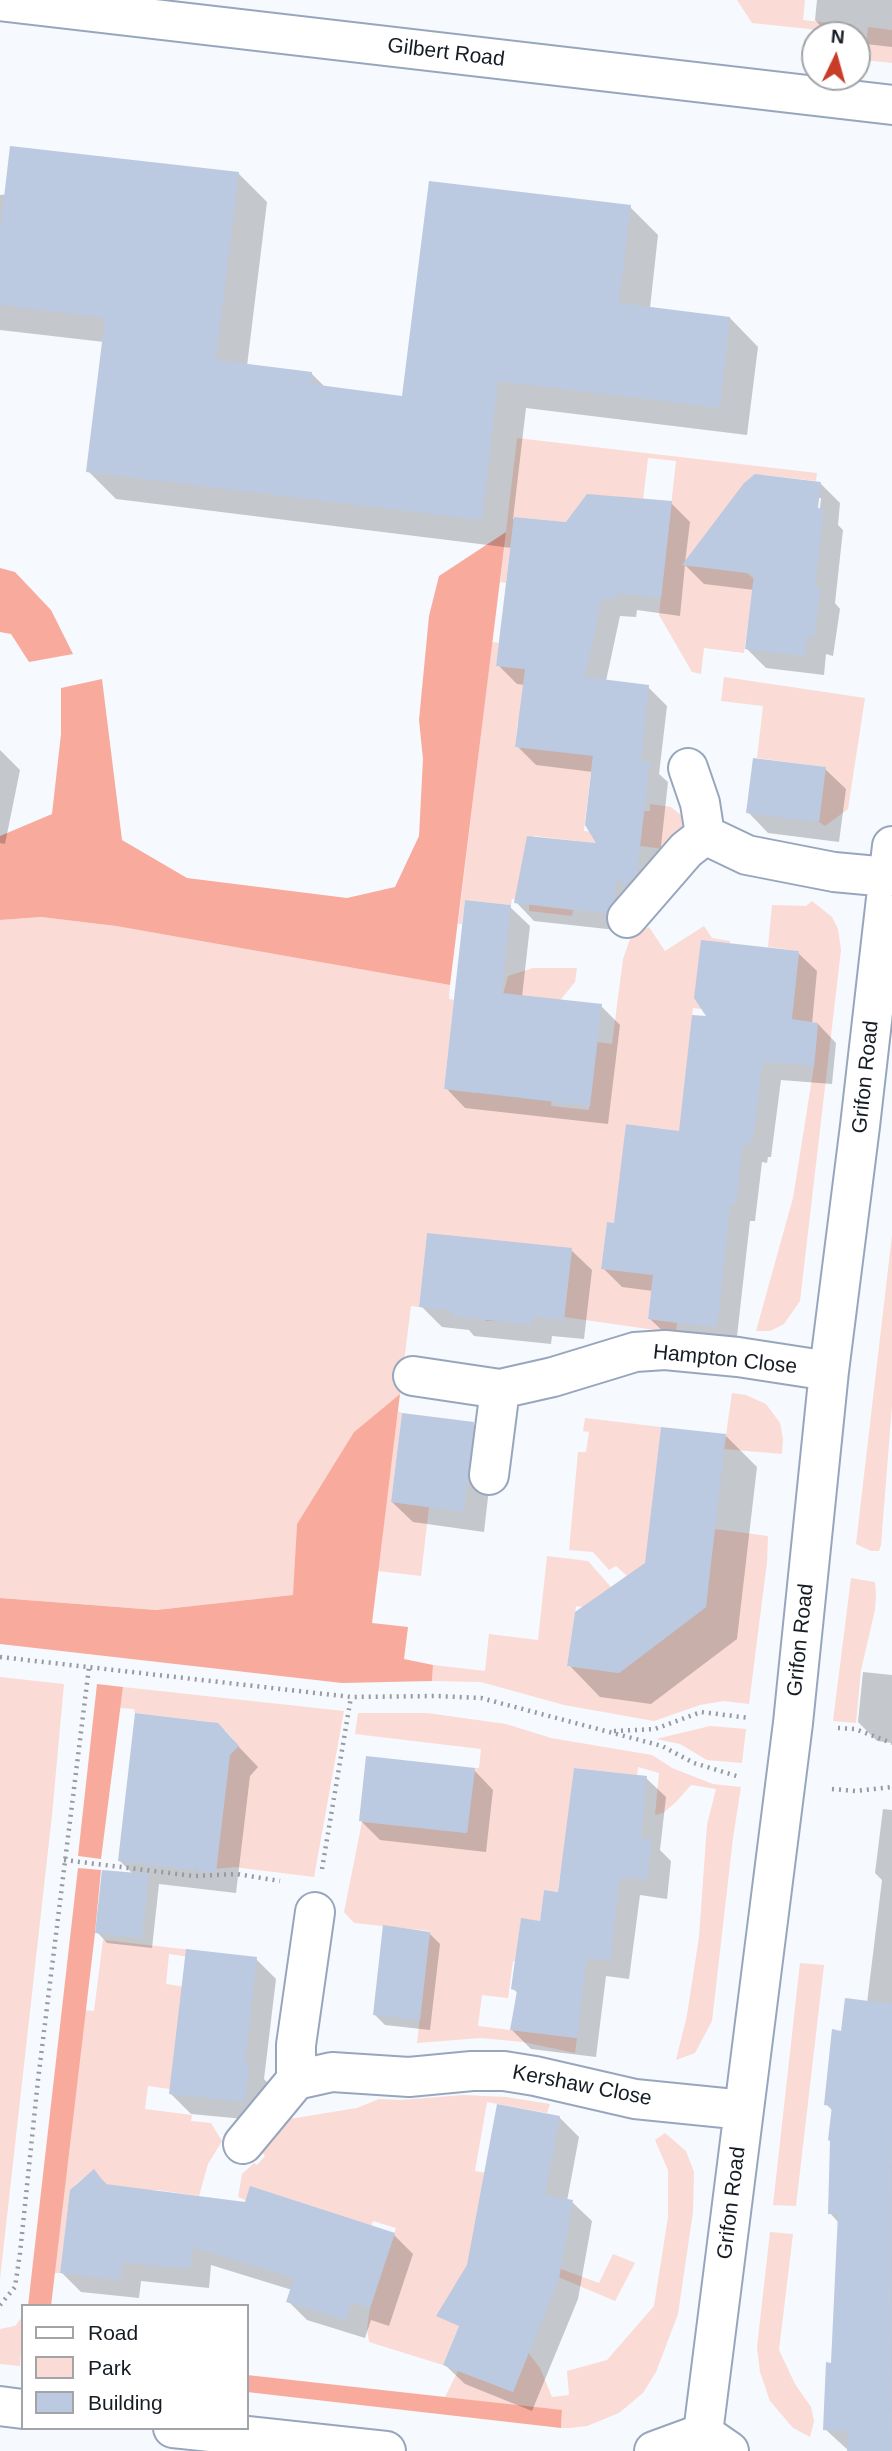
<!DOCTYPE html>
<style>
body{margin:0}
#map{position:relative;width:892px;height:2451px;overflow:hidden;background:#f6f9fe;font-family:Arial,sans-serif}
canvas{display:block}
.legend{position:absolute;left:21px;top:2304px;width:228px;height:126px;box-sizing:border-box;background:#fff;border:2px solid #a2a4a7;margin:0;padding:9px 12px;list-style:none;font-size:21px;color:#161c24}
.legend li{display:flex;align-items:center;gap:14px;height:35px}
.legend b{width:35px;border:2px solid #a2a4a7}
.north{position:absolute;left:801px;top:21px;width:70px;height:70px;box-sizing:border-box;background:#fff;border:2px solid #a2a4a7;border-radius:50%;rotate:5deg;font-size:19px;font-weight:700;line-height:28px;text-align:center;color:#161c24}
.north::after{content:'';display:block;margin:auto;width:24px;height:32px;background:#c93d27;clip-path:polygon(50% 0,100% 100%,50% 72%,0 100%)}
</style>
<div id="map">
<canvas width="892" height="2451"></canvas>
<ul class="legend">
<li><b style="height:9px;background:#fff"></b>Road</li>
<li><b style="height:19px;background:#fbdbd5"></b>Park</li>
<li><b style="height:19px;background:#bbc9e1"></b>Building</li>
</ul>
<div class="north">N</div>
</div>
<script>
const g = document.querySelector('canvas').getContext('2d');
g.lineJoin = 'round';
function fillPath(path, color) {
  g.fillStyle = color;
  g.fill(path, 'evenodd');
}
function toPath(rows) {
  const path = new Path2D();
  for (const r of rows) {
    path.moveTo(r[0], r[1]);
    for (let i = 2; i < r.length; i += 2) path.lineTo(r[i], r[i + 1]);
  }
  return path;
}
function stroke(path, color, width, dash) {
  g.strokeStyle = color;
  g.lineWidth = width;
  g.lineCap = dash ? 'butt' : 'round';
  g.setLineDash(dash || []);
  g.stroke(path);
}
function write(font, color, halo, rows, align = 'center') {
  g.font = font + ' Arial,sans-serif';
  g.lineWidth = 5;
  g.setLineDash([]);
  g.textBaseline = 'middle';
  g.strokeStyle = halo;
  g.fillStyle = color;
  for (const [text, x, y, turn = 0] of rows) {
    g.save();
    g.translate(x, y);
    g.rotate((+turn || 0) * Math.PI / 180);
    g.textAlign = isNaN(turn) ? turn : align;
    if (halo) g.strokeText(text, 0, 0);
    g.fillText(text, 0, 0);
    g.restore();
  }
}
const green = toPath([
 [737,0,805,0,803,20,847,25,847,33,752,23],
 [868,27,892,30,892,63,864,60],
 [517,438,817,473,816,481,764,475,763,480,750,478,740,488,747,573,754,579,744,653,704,648,701,674,692,672,659,615,676,461,648,458,639,533,576,523,514,517,506,583,500,582],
 [492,642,499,643,496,666,544,671,540,724,518,721,515,747,593,755,584,831,616,834,644,811,650,811,650,804,671,807,681,815,682,825,679,839,670,850,641,846,635,851,621,846,534,836,526,843,541,906,573,910,572,916,529,911,529,901,512,899,511,905,465,900,462,924,458,924],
 [724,677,865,698,848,809,825,826,819,822,825,767,757,758,763,706,721,701],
 [812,901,832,917,838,929,841,950,800,1301,784,1324,770,1331,756,1331,793,1198,814,1066,818,1023,693,1008,679,1136,672,1130,626,1124,660,1231,607,1223,601,1268,653,1275,648,1319,677,1323,676,1333,564,1317,572,1248,498,1321,485,1321,494,1241,427,1234,419,1307,411,1306,400,1394,354,1432,297,1524,294,1595,156,1610,0,1598,0,920,41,917,116,926,450,985,449,999,454,1000,444,1089,476,1093,508,976,533,968,577,968,575,982,552,1010,554,1081,551,1106,589,1110,597,1042,612,1044,623,959,630,939,638,931,649,927,665,951,704,926,712,938,730,941,730,943,725,943,793,1008,799,951,768,947,772,905,806,906],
 [892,1235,892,1405,881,1545,879,1551,871,1551,856,1544],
 [732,1393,746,1395,766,1404,780,1423,783,1439,782,1454,724,1449],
 [398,1411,402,1413,391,1502,429,1507,421,1576,378,1571],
 [585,1418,661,1427,649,1536,713,1543,715,1529,768,1536,767,1562,749,1704,724,1701,700,1705,654,1721,564,1705,481,1682,432,1681,433,1665,485,1671,489,1634,538,1640,547,1556,588,1561,611,1587,607,1590,603,1610,576,1606,567,1666,619,1673,706,1607,711,1555,649,1576,627,1576,616,1566,609,1570,593,1552,569,1550,578,1452,586,1452,589,1432,583,1431],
 [851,1578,875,1582,876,1594,875,1610,861,1670,856,1723,833,1721],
 [0,1677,64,1684,52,1815,0,2279],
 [123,1687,344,1711,314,1877,234,1867,195,1871,223,1765,234,1740,225,1730,211,1729,211,1722,135,1713,134,1709,120,1708],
 [358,1713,427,1713,506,1724,551,1738,652,1755,672,1768,713,1784,741,1787,733,1838,712,2021,695,2053,676,2060,687,2015,699,1937,707,1825,716,1789,691,1785,676,1802,663,1813,655,1815,659,1773,638,1767,637,1775,574,1768,567,1829,574,1865,562,1864,558,1888,606,1894,605,1898,544,1890,540,1921,521,1919,518,1943,585,1970,513,1961,508,1998,482,1995,478,2026,577,2038,575,2053,523,2042,481,2038,417,2043,430,1931,354,1923,344,1912,362,1822,467,1833,475,1768,479,1768,481,1749,355,1734],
 [710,1726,746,1729,742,1763,707,1760,680,1744,656,1739],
 [103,1940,192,1950,191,1957,169,1954,166,1984,187,1987,170,2089,148,2086,145,2109,192,2115,191,2121,211,2123,222,2141,208,2164,199,2196,157,2190,110,2190,100,2177,86,2176,75,2185,74,2200,69,2200,60,2273,54,2273,85,2010,94,2011],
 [800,1963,824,1965,796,2206,773,2205],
 [463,2095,506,2097,550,2104,547,2113,487,2102,475,2171,547,2184,479,2202,459,2326,443,2365,369,2342,367,2328,370,2308,396,2228,373,2221,364,2249,238,2197,242,2174,254,2163,257,2165,265,2156,262,2152,289,2119,357,2108,379,2099,401,2100],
 [665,2133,686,2151,694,2172,693,2212,678,2314,656,2372,643,2393,619,2413,587,2426,570,2428,561,2428,562,2411,445,2397,458,2371,513,2392,528,2352,540,2368,552,2397,569,2395,567,2371,607,2360,654,2306,668,2217,668,2170,655,2140],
 [770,2232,793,2234,779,2350,795,2384,811,2407,814,2421,810,2437,793,2428,770,2401,760,2372,757,2347],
 [613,2254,635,2263,615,2301,532,2266,536,2260,599,2283],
 [23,2316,20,2366,0,2364,0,2329,15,2326]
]);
const forest = toPath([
 [506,532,450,985,116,926,41,917,0,920,0,836,52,814,61,734,61,688,102,679,122,840,187,878,347,898,395,887,419,836,423,759,419,720,429,616,439,576],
 [0,568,15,572,51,610,73,654,29,662,11,634,0,632],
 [400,1394,372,1623,408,1627,404,1659,433,1665,432,1681,342,1683,0,1644,0,1598,156,1610,293,1595,297,1524,354,1432],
 [97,1684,123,1687,101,1859,78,1856],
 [78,1868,101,1870,95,1933,51,2306,28,2306],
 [247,2375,562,2410,561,2428,247,2392]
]);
const shadow = toPath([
 [817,0,892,0,892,47,857,43,857,35,829,35,815,20],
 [238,173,267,202,247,366,311,373,326,388,404,398,630,207,658,235,650,308,730,318,758,347,747,435,526,408,513,519,567,524,671,503,690,522,685,563,821,484,840,503,838,525,843,530,835,603,840,609,833,656,826,654,824,675,766,668,747,649,754,590,704,584,685,565,680,616,637,610,636,617,620,616,606,681,648,687,667,706,659,774,668,782,656,892,625,931,534,921,516,902,600,845,593,772,536,765,517,746,525,685,517,684,498,665,512,548,116,499,88,471,104,342,0,330,0,195],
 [818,498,821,498,819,517,815,517],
 [0,750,20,770,5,844,0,843],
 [825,769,846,789,839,842,768,833,748,812],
 [510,907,530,926,522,997,601,1006,620,1025,608,1124,465,1108,446,1088],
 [798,953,817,971,812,1024,818,1024,836,1043,832,1084,781,1080,771,1157,768,1157,767,1163,762,1162,755,1221,750,1221,736,1345,669,1337,650,1319,653,1291,622,1287,603,1268,615,1225,681,1133,709,1018],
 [571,1250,592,1270,584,1339,552,1336,551,1344,474,1336,469,1330,442,1327,421,1306],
 [473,1424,494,1445,484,1532,413,1522,392,1502],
 [726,1436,757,1467,737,1639,651,1704,600,1697,569,1665,647,1564],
 [863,1672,892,1675,892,1743,877,1741,858,1722],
 [238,1746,258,1767,250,1776,236,1893,159,1884,152,1948,107,1943,97,1932,133,1874,120,1861],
 [474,1770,493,1790,486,1852,380,1840,361,1821],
 [646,1778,666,1797,660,1850,671,1861,667,1899,640,1895,629,1979,606,1976,596,2057,531,2049,512,2030,518,1994,513,1988,541,1923,559,1894],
 [883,1809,892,1810,892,2451,849,2451,825,2429,833,2364,839,2223,830,2213,833,2111,826,2104,843,2033,867,2003,882,1880,875,1873],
 [429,1933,440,1944,430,2030,385,2025,374,2014],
 [256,1959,276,1979,264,2079,269,2084,265,2121,191,2114,171,2094],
 [559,2117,579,2137,567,2201,572,2202,592,2221,578,2299,532,2411,465,2384,445,2365,461,2326],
 [94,2171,108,2186,394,2235,413,2254,389,2326,371,2320,365,2338,307,2320,288,2301,292,2290,211,2265,209,2288,141,2281,139,2298,81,2292,62,2273]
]);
const building = toPath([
 [10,146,239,172,216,360,312,372,311,384,402,396,429,181,631,205,619,303,730,317,720,408,498,381,482,520,86,472,105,318,0,305,0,232],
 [755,474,821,482,818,508,824,509,815,587,821,588,814,637,807,636,805,656,745,649,754,574,682,565,744,483],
 [587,494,672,501,661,598,618,593,617,599,602,598,585,677,649,685,641,761,650,762,637,873,624,888,617,876,614,900,606,913,514,903,527,836,596,843,585,825,593,756,515,747,525,669,496,666,514,517,566,522],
 [753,758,826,767,819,822,746,813],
 [465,900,511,905,502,993,602,1004,590,1106,444,1089],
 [701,940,799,951,792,1019,818,1023,814,1066,763,1062,753,1139,750,1139,749,1145,743,1144,736,1204,731,1203,717,1327,648,1319,653,1275,601,1269,607,1222,614,1223,626,1124,679,1131,692,1015,706,1016,694,998],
 [427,1233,572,1248,564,1320,532,1316,531,1325,452,1316,453,1311,419,1307],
 [402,1413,474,1422,464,1512,391,1502],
 [661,1427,726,1434,706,1607,619,1673,567,1666,575,1612,645,1563],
 [135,1713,218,1723,239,1746,230,1755,216,1873,118,1861],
 [366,1756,475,1768,467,1833,359,1821],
 [574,1768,647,1776,641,1838,652,1839,647,1880,620,1877,610,1961,587,1958,577,2038,510,2030,517,1991,511,1989,521,1918,540,1921,544,1890,558,1892],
 [102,1870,149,1874,142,1938,95,1933],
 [383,1925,430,1932,420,2020,373,2015],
 [186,1949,257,1957,245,2062,250,2062,245,2102,169,2094],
 [845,1998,892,2004,891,2451,847,2451,848,2431,823,2430,826,2362,831,2363,838,2214,828,2214,830,2141,828,2140,832,2106,824,2105,832,2029,841,2031],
 [497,2104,560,2116,545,2195,573,2200,559,2279,513,2392,443,2365,459,2326,436,2316,467,2265],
 [94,2169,105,2184,245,2202,250,2186,395,2233,370,2308,352,2302,346,2320,286,2302,294,2278,193,2247,190,2269,122,2262,121,2280,60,2273,70,2190]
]);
const path = toPath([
 [0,1657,351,1697,436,1696,481,1698,662,1746,694,1763,740,1777],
 [838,1728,855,1729,892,1743],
 [614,1731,655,1729,701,1712,749,1718],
 [832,1789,856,1791,892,1787],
 [64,1860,194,1876,237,1874,280,1881],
 [322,1869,351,1697],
 [0,2305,15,2287,20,2253,38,2080,89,1667]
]);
const minor = toPath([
 [0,1,892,105],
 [688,768,700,803,705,835,747,855,834,872,888,877],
 [627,918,686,850,705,835],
 [413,1376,500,1389,553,1377,635,1352,665,1350,738,1357,829,1371],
 [489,1475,500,1389],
 [296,2080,296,2045,315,1912],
 [243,2144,296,2080,332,2072,409,2077,472,2071,504,2071,535,2076,635,2099,744,2110],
 [0,2406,23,2409],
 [173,2428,386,2451],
 [703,2433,793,1723,829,1371,860,1126,892,846],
 [654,2451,703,2433,729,2451]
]);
const streetNames = [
 ["Gilbert Road",446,53,7],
 ["Grifon Road",866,1077,-84],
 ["Hampton Close",725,1360,6],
 ["Grifon Road",801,1640,-84],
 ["Kershaw Close",582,2086,11],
 ["Grifon Road",732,2203,-83]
];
fillPath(green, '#fbdbd5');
fillPath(forest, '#f8ab9c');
fillPath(shadow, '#0003');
fillPath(building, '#bbc9e1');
stroke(minor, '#98a6bd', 42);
stroke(path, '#969ba1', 4.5, [2, 5]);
stroke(minor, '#fff', 38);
write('21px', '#161c24', '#fff', streetNames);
</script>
